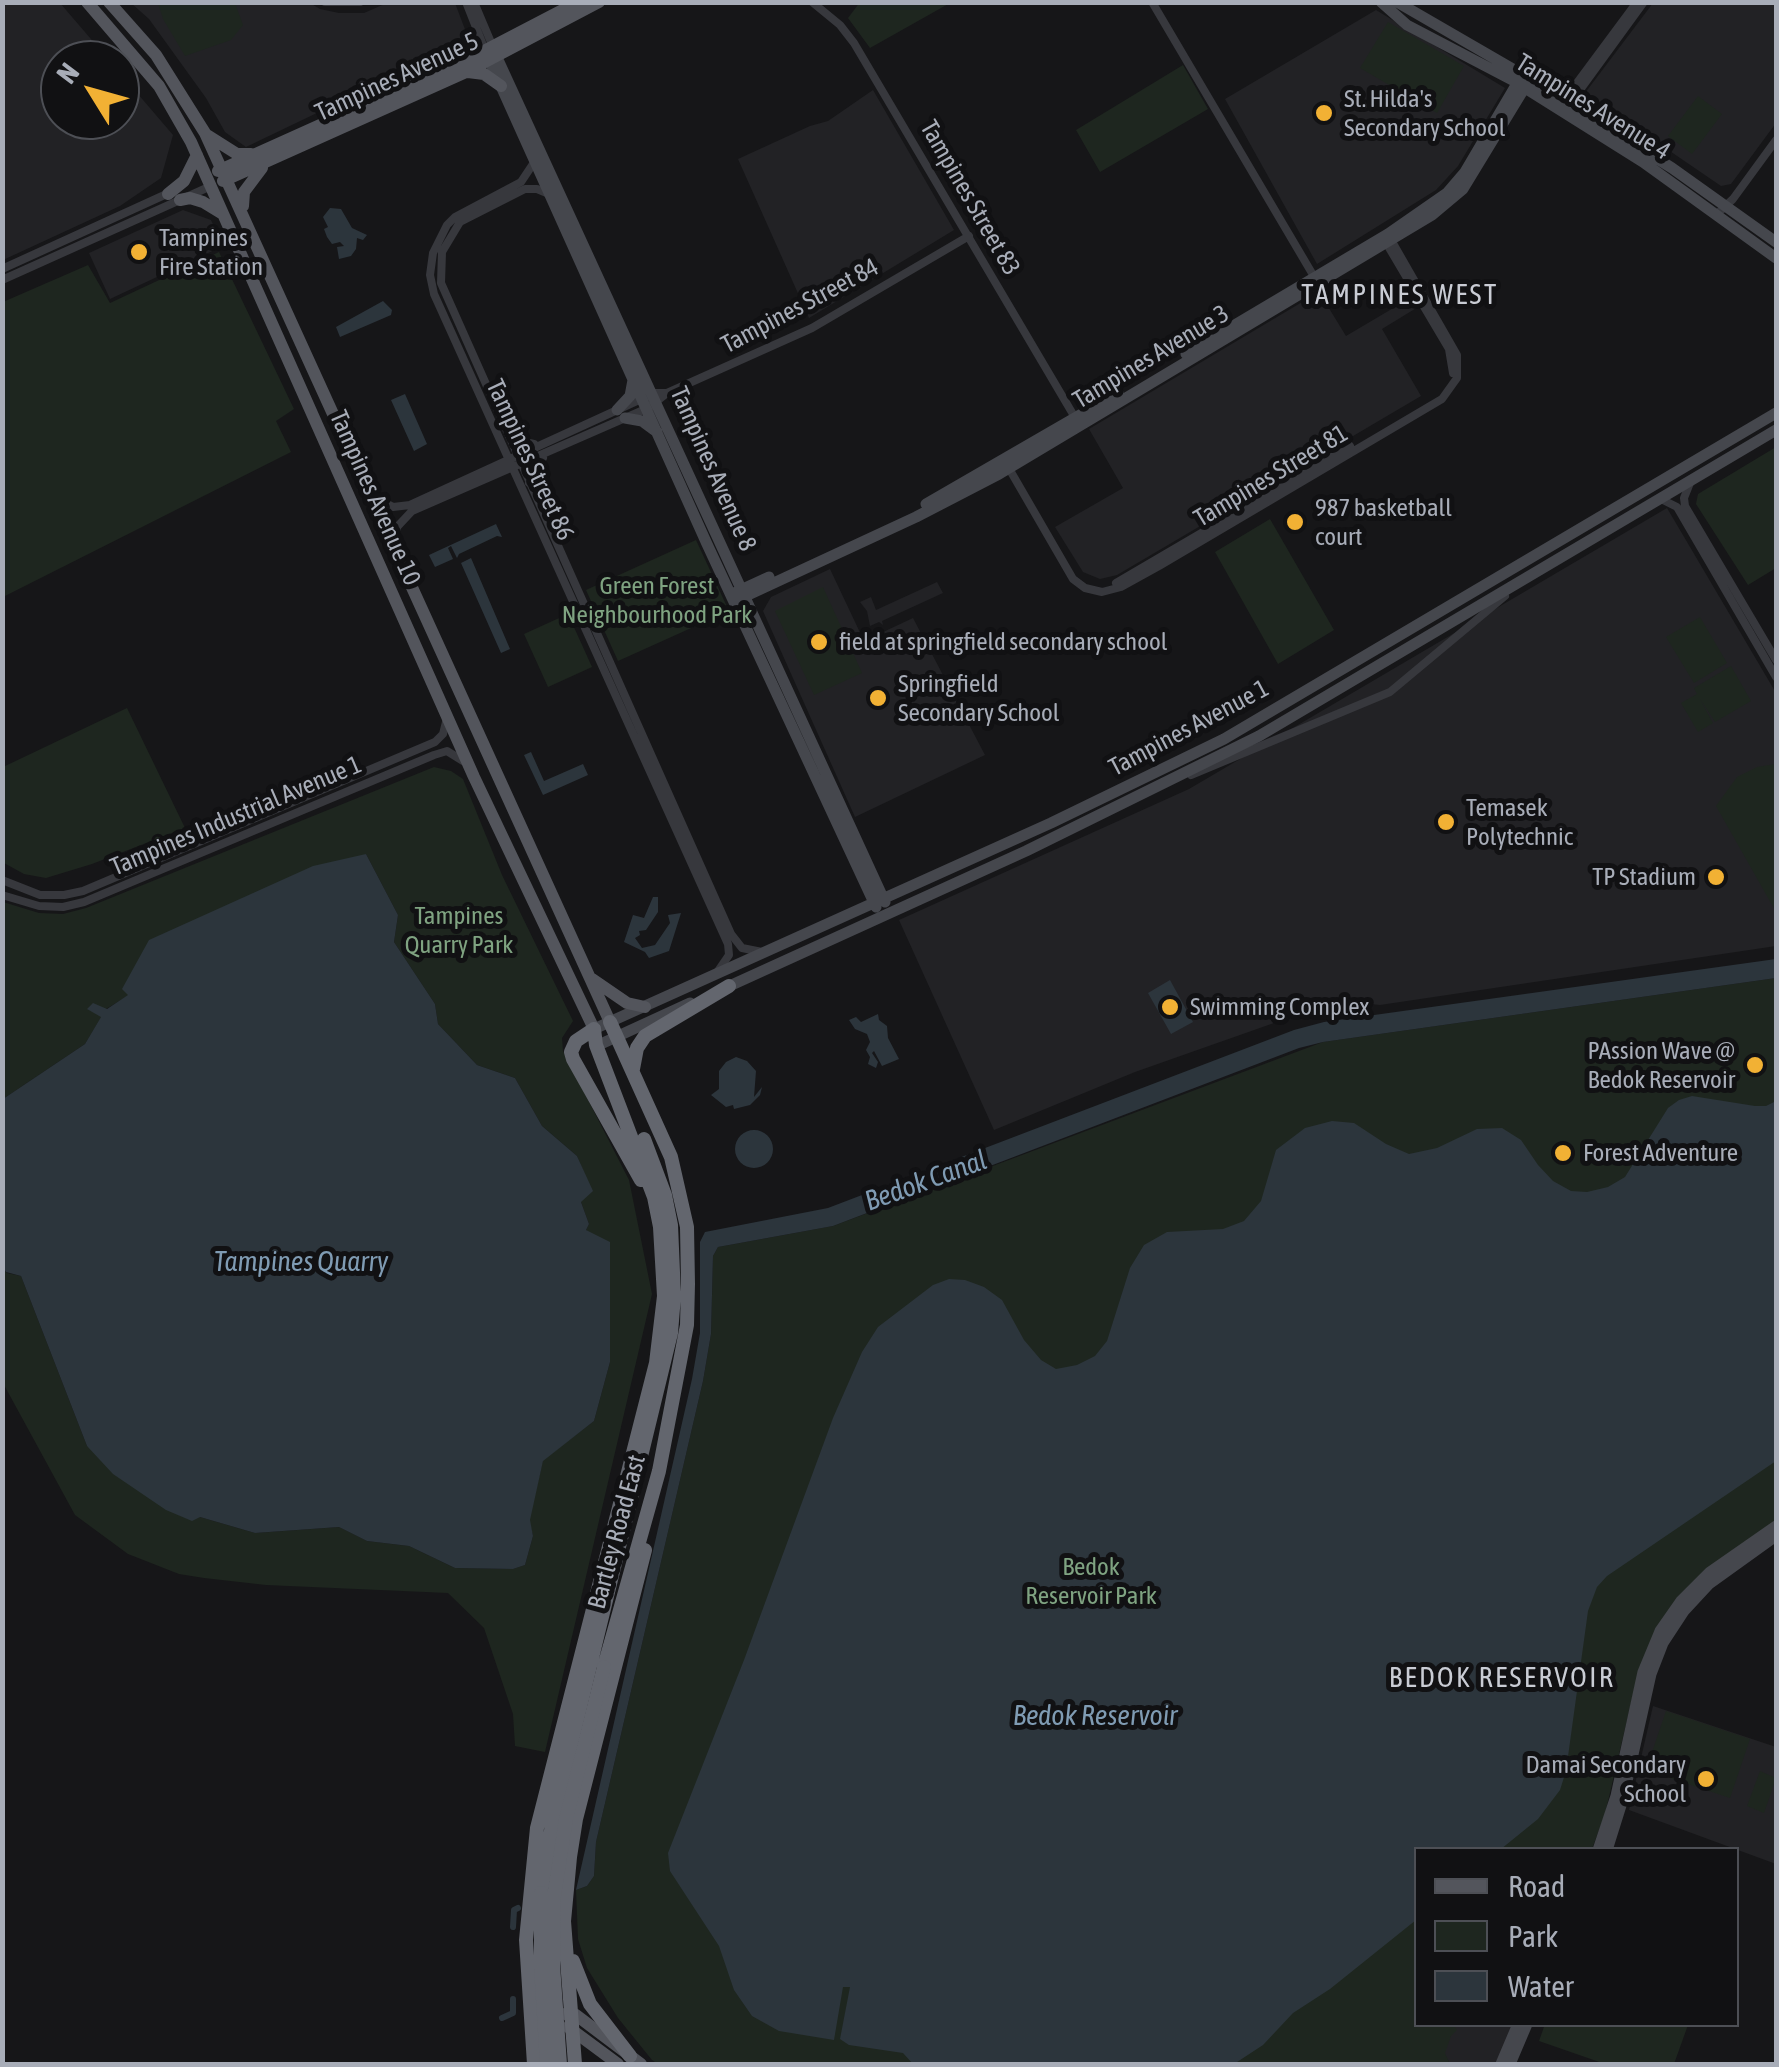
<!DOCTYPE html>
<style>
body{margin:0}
#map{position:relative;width:1779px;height:2067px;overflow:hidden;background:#161618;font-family:"Asap Condensed",sans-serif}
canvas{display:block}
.frame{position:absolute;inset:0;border:5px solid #a8adb8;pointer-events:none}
.legend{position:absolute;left:1414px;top:1847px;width:325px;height:180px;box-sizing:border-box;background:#111113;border:2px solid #4d4f55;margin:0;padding:12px 18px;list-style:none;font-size:30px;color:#a8adb8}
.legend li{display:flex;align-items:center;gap:20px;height:50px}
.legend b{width:50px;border:2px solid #4d4f55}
.north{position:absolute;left:40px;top:40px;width:100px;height:100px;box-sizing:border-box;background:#111113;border:2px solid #4d4f55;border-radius:50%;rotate:307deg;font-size:28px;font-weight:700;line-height:40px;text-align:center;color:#a8adb8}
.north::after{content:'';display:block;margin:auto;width:35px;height:45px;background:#f2b134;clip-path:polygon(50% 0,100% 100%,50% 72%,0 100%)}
</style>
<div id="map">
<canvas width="1779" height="2067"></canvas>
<div class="frame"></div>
<ul class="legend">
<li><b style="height:12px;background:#53555c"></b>Road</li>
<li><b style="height:28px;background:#1e261f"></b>Park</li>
<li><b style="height:28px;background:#2c353c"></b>Water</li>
</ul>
<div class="north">N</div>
</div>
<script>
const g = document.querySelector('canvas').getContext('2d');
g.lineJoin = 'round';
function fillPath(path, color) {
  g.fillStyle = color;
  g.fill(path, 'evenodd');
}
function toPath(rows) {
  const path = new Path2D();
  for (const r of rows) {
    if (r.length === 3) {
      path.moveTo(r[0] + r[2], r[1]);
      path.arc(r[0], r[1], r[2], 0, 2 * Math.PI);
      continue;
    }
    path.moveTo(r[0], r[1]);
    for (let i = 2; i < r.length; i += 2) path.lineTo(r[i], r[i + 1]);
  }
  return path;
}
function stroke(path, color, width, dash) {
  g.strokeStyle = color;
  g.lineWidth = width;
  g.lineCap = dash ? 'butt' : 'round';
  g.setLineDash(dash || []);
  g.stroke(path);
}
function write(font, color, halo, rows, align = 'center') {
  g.font = font + ' "Asap Condensed",sans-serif';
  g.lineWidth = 10;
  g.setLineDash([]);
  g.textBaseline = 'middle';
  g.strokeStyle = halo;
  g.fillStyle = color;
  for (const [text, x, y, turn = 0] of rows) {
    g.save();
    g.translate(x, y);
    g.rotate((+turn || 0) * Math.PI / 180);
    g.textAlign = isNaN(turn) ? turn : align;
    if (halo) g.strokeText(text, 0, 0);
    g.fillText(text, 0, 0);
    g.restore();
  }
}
const built = toPath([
 [2,3,60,3,109,60,60,60,60,120,120,120,120,73,173,135,161,178,120,206,3,260],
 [131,3,310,3,320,9,339,13,364,13,387,3,455,3,469,40,246,147,225,132,206,98,149,19],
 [1653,3,1776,3,1776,123,1731,184,1721,186,1585,93],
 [1376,10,1505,88,1458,166,1436,190,1317,264,1225,99],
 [873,90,954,230,809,318,738,159,810,126,828,121],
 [183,210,211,220,223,246,110,299,89,253],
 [1319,292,1346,336,1412,297,1418,307,1382,329,1421,396,1117,575,1100,579,1083,572,1055,527,1123,488,1089,429],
 [1667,508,1776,693,1776,946,1380,1005,1353,1002,1325,1005,1135,1072,994,1130,899,920,1189,789],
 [830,569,864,641,913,618,985,755,855,817,763,611,771,597],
 [937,582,943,593,882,621,883,625,879,622,870,626,867,611,860,602,871,597,876,610],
 [1653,1706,1776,1747,1776,1864,1629,1810],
 [1454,2025,1514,2025,1496,2064,1450,2064,1444,2053]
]);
const green = toPath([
 [860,2,950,2,950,3,870,48,848,18],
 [158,3,235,3,243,25,231,40,185,56,163,19],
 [1388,22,1464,66,1437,113,1360,68],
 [1183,65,1208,109,1100,172,1076,130],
 [1698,96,1722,114,1692,154,1668,136],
 [219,252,294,409,276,421,291,452,3,597,3,302,88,265,110,303],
 [1776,447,1776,568,1748,585,1696,504,1698,494],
 [1270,519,1334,630,1278,664,1215,552],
 [696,540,729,611,618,661,586,590],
 [823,587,862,673,814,695,775,611],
 [568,614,592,667,548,687,524,634],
 [1700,617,1727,663,1694,683,1666,637],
 [1731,666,1751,701,1715,722,1700,699,1713,723,1698,732,1681,703,1697,694,1694,688],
 [127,708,185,828,92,864,46,878,24,874,4,863,3,767],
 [1776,764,1776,912,1716,806,1737,777,1757,767],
 [434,767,451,771,463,779,502,875,573,1021,562,1038,563,1051,629,1180,652,1294,545,1752,515,1746,513,1714,484,1628,448,1593,266,1585,204,1578,179,1574,128,1554,75,1515,3,1383,2,1267,7,1273,21,1276,87,1446,200,1517,255,1533,339,1527,367,1541,409,1546,455,1568,513,1569,525,1565,533,1536,529,1520,543,1460,594,1421,610,1362,609,1320,591,1235,586,1230,589,1224,581,1202,585,1175,577,1156,542,1126,515,1078,477,1065,438,1024,435,1004,394,942,398,915,366,854,106,1009,88,1009,102,1016,85,1044,3,1099,3,902,39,913,63,914,86,908],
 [1776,978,1776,1521,1722,1558,1638,1673,1605,1814,1592,1849,1416,1850,1416,2024,1454,2025,1457,2030,1451,2036,1445,2053,1450,2064,658,2064,652,2060,618,2018,587,1968,578,1939,576,1890,587,1886,594,1876,596,1842,703,1381,711,1334,713,1256,718,1247,833,1226,1323,1042],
 [1666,1711,1750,1739,1730,1798,1646,1770],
 [1760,1771,1776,1778,1764,1813,1747,1806],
 [1545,2024,1688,2024,1688,2025,1674,2064,1605,2064,1539,2041]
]);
const water = toPath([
 [330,208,341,209,352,228,367,235,363,240,357,238,356,249,351,256,339,259,337,247,344,246,340,242,332,244,327,237,324,229,328,227,323,217],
 [383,301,392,310,391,315,340,337,336,327],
 [405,394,427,444,414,451,391,400],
 [496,524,502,537,497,536,459,554,457,558,451,546,448,548,453,559,435,567,429,555],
 [471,558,510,649,501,653,461,563],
 [531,752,544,781,583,764,588,775,543,795,524,755],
 [366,854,398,915,394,942,435,1004,438,1024,477,1065,515,1078,542,1126,577,1156,593,1191,581,1202,589,1224,586,1230,610,1242,610,1362,594,1421,543,1461,530,1520,533,1536,525,1565,513,1569,455,1568,409,1546,367,1541,339,1527,255,1533,200,1517,192,1521,166,1510,113,1474,87,1446,21,1276,6,1272,3,1267,3,1099,85,1044,101,1017,87,1009,93,1003,107,1009,128,995,122,989,149,940,313,866],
 [653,897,658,897,658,912,646,930,639,931,640,935,635,938,642,948,655,945,670,923,668,915,681,913,669,951,649,958,645,952,624,942,633,915,644,918],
 [1776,959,1776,978,1323,1042,1299,1048,833,1226,718,1247,713,1256,711,1334,703,1381,596,1842,594,1876,587,1886,576,1890,692,1379,700,1333,700,1242,705,1232,828,1208,1294,1030,1324,1022],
 [1170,980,1193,1022,1171,1034,1148,993],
 [878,1014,879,1020,887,1026,888,1038,899,1059,882,1066,874,1051,872,1053,878,1062,876,1068,868,1064,870,1057,866,1050,870,1042,867,1034,855,1029,849,1020,856,1017,861,1022],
 [736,1057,747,1061,756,1071,754,1097,762,1087,760,1095,750,1105,734,1109,733,1105,726,1107,711,1095,719,1089,719,1071,726,1062],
 [1692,1096,1755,1106,1766,1106,1776,1101,1776,1461,1607,1576,1597,1587,1588,1611,1566,1771,1560,1790,1538,1819,1501,1849,1416,1850,1416,1920,1330,1989,1293,2013,1263,2045,1234,2064,913,2064,903,2053,849,2045,840,2039,850,1987,843,1987,834,2040,779,2031,752,2016,734,1990,719,1946,670,1871,668,1853,744,1660,833,1418,862,1352,878,1327,933,1285,949,1279,965,1280,984,1287,1002,1300,1024,1340,1041,1360,1056,1369,1077,1365,1095,1356,1107,1341,1130,1268,1144,1245,1167,1232,1223,1229,1244,1221,1261,1201,1276,1150,1305,1128,1332,1121,1354,1123,1386,1144,1409,1154,1437,1148,1477,1129,1502,1128,1521,1140,1538,1165,1553,1181,1571,1191,1587,1192,1608,1187,1625,1177,1668,1108,1679,1100],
 [754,1149,19]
]);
const canal = toPath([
 [513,1927,514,1910,518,1908],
 [502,2018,513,2013,513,1999]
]);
const street = toPath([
 [325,2,360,2],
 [466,2,485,50],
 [474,2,493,47],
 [812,2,840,25,854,43,1077,421],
 [1152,2,1316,280],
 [1558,96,1574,87,1637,2],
 [1576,108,1580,90,1644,2],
 [533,164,521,182,455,217,447,225,433,253,430,275,434,294,728,944,729,955,718,971],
 [549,194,537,189,525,189,460,222,442,252,441,283,731,934,742,948,762,952],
 [1717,214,1733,199,1776,140],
 [1385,241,1449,349,1453,373],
 [2,269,171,192],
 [2,280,211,186],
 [508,430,520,441,534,444],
 [1007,465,1073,579,1085,588,1102,592,1121,587,1159,566,1442,399,1457,378,1457,355,1390,238],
 [529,483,543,458],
 [1690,483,1684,498,1685,506,1776,660],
 [371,495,393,507,410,505,639,400,654,393,667,393,812,328,969,236],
 [1661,499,1677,507,1776,677],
 [396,547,397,527,412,511,648,408,667,393],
 [1116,583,1350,446],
 [1191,775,1390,692,1505,596],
 [2,880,40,895,64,895,83,891,435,742,443,734,446,722],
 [2,895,39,906,63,907,84,902,434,755,447,751,463,761]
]);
const secondary = toPath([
 [1381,2,1407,25,1514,81,1643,162,1776,258],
 [1397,2,1530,79,1672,168,1776,242],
 [494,51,885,902],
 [487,55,707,544,876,907],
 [1186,354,1388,234,1447,193,1465,172,1522,75],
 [617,410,630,396,633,380],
 [625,418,642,421,657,432],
 [926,504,1118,393],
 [732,594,769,577],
 [735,601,916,517,999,474,1432,215,1463,189,1530,79],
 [725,988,1026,851,1259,736,1776,430],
 [594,1029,1051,823,1224,739,1776,413],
 [603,1043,690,1003],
 [1598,1850,1616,1796,1643,1672,1660,1631,1681,1601,1710,1572,1776,1526],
 [1607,1850,1623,1799,1651,1674,1663,1643,1684,1611,1709,1584,1776,1536],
 [1501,2064,1518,2024],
 [1510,2064,1527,2024]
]);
const primary = toPath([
 [87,2,159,86,191,142,474,777,594,1029],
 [109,2,156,55,205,133,610,1022],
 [468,72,484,74,501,86],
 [207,135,237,154,251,154],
 [218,171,478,54,578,2],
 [223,181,466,72,599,2],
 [168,194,184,181,197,155],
 [180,200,190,198,203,202,221,213],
 [243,206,244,192,262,168],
 [592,979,627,1003,645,1007],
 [565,2014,576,2015,641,2064],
 [568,2027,618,2064]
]);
const highway = toPath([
 [594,1029,576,1041,571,1052,573,1059,641,1180],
 [633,1069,637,1048,645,1036,729,986],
 [604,1667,659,1471,687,1325,688,1284,687,1227,671,1157,610,1022],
 [541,1893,553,1818,671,1333,674,1296,671,1225,665,1195,644,1139],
 [573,1961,590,2004,630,2056],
 [534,2064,526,1940,537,1828,656,1363,664,1296,660,1227,654,1197,596,1045,594,1029],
 [575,2064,564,1921,570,1857,576,1819,645,1550]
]);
const highwayBridge = toPath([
 [541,1893,541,1968,547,2064],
 [560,2064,553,1965,554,1896,566,1819,604,1667]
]);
const markers = [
 [1324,113,10,"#f2b134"],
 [139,252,10,"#f2b134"],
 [1295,522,10,"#f2b134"],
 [819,642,10,"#f2b134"],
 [878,698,10,"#f2b134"],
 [1446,822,10,"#f2b134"],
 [1716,877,10,"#f2b134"],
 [1170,1007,10,"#f2b134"],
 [1755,1065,10,"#f2b134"],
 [1563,1153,10,"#f2b134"],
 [1706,1779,10,"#f2b134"]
];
const streetNames = [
 ["Tampines Avenue 5",397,77,-25],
 ["Tampines Avenue 4",1593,107,32],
 ["Tampines Street 83",970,198,60],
 ["Tampines Street 84",800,306,-28],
 ["Tampines Avenue 3",1151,357,-31],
 ["Tampines Street 86",530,460,65],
 ["Tampines Avenue 8",713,469,66],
 ["Tampines Street 81",1271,476,-31],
 ["Tampines Avenue 10",375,498,66],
 ["Tampines Avenue 1",1189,728,-28],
 ["Tampines Industrial Avenue 1",236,816,-23],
 ["Bartley Road East",617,1532,-75]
];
const poiNames = [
 ["St. Hilda's",1344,99],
 ["Secondary School",1344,128],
 ["Tampines",159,238],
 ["Fire Station",159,267],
 ["987 basketball",1315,508],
 ["court",1315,537],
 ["field at springfield secondary school",839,642],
 ["Springfield",898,684],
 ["Secondary School",898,713],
 ["Temasek",1466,808],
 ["Polytechnic",1466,837],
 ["TP Stadium",1696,877,"right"],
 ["Swimming Complex",1190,1007],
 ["PAssion Wave @",1735,1051,"right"],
 ["Bedok Reservoir",1735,1080,"right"],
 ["Forest Adventure",1583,1153],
 ["Damai Secondary",1686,1765,"right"],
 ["School",1686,1794,"right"]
];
const parkNames = [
 ["Green Forest",657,586],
 ["Neighbourhood Park",657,615],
 ["Tampines",459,916],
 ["Quarry Park",459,945],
 ["Bedok",1091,1567],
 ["Reservoir Park",1091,1596]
];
const neighbourhoodNames = [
 ["TAMPINES WEST",1400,295],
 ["BEDOK RESERVOIR",1502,1678]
];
const waterNames = [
 ["Bedok Canal",926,1181,-20],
 ["Tampines Quarry",301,1262],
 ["Bedok Reservoir",1095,1716]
];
fillPath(built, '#222225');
fillPath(green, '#1e261f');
fillPath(water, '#2c353c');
stroke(canal, '#2c353c', 6);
stroke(street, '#37383d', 8);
stroke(secondary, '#45474d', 11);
stroke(primary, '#53555c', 12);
stroke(highway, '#63666e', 14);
stroke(highwayBridge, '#63666e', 14);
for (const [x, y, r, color] of markers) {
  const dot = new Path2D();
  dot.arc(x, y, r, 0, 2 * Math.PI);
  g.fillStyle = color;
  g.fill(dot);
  stroke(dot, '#111113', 4);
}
write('25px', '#a8adb8', '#111113', streetNames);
write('25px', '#a8adb8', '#111113', poiNames, 'left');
write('25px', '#7fa381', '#111113', parkNames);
g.letterSpacing = '2.5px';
write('28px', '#c9ccd4', '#111113', neighbourhoodNames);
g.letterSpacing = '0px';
write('italic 28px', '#7f9bb3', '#111113', waterNames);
</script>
